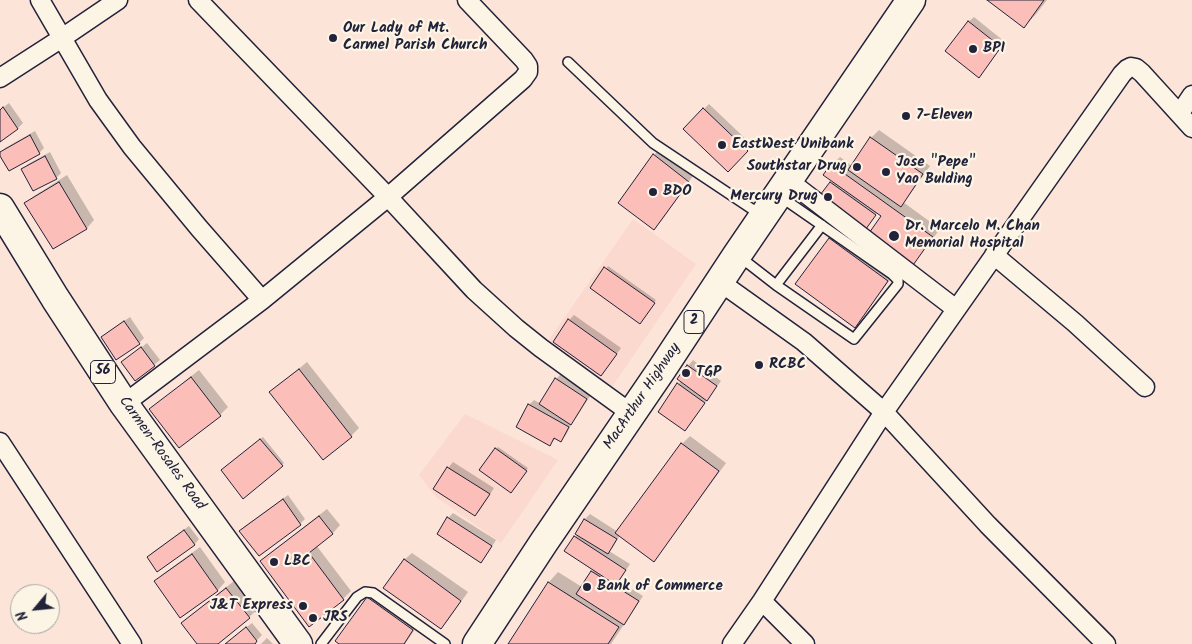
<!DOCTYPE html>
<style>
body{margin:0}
#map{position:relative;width:1192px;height:644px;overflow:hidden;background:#fce4d8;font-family:Kalam,sans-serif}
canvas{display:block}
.north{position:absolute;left:10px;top:584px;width:50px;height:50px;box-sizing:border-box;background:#fcf5e5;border:1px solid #a5a1a1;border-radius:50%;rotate:242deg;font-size:14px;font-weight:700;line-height:20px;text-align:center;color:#22223b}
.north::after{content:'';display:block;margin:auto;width:18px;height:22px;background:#22223b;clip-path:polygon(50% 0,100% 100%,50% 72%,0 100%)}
</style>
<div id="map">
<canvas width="1192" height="644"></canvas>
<div class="north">N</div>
</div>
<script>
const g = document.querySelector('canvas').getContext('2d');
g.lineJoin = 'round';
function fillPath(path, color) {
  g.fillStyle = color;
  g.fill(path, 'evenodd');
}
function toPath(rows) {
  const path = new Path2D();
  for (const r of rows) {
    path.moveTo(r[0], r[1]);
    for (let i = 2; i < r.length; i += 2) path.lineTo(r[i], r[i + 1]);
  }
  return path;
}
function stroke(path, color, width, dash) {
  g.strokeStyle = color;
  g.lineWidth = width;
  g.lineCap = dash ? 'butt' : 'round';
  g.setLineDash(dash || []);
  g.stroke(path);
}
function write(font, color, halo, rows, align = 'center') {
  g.font = font + ' Kalam,sans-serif';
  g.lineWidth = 4.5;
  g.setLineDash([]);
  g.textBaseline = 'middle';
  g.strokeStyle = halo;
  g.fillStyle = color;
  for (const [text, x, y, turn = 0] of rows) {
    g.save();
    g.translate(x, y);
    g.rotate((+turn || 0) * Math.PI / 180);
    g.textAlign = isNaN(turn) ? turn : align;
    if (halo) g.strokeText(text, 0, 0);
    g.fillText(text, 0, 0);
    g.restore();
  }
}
const built = toPath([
 [633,219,696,264,612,387,546,344],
 [465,414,558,460,501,543,436,497,419,475]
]);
const shadow = toPath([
 [989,0,1047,0,1037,13,1024,27],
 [974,17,1005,42,984,71,979,76,968,22],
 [9,103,23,123,18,128,0,140,0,110],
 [709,104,752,145,728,170,684,129],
 [879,130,930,166,908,197,903,202,940,229,918,258,911,266,883,215,878,212,863,231,831,183,833,180,825,174,832,165,840,157,852,166,871,138],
 [35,131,44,148,39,153,0,153,5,148],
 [662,147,695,173,662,220,654,228,620,202,654,155],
 [50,152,61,173,56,178,23,169,28,164],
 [67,175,94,220,87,228,53,248,26,203,34,196],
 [837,231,895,273,862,318,855,326,830,239],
 [608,266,656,300,642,320,591,288],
 [574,315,621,348,606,369,554,341,569,320],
 [130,317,144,338,139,343,103,337,108,332],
 [147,343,160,360,136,380,128,358],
 [693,360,721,381,690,424,685,430,678,384,682,381,678,378],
 [307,362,359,428,351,436,279,385],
 [199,370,228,407,220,415,159,402],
 [561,374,592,393,576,418,573,421,566,435,561,440,556,438,550,444,529,405,534,400,541,404,556,379],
 [690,436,726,463,661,552,654,560,620,535,613,547,609,551,630,564,619,581,643,596,611,644,509,644,549,582,558,572,582,587,594,569,575,537,578,534,577,533,585,519,590,514,618,532,682,444],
 [263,437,284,463,282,465,225,468],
 [498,447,528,468,513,490,496,449],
 [453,462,494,488,480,510,475,515,435,489,448,468],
 [288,495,305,519,300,524,240,531,245,526],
 [327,509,340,525,333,533,316,545,351,591,343,599,309,625,261,561,269,554],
 [453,513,496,540,486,556,481,561,448,518],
 [189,526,199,539,194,545,148,557,153,552],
 [200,547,225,582,218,590,180,616,156,582,163,574],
 [412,553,468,592,448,620,440,628,404,560],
 [234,581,257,610,249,617,216,644,199,644,190,616],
 [375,590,420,622,405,644,341,644,368,598],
 [252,623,262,635,253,644,225,644],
 [267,638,273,644,261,644]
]);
const building = toPath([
 [987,0,1044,0,1024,28,987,0],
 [968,21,1001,47,979,78,945,51,968,21],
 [3,107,18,129,0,142,0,110,3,107],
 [703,108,748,151,728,172,683,129,703,108],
 [30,135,40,154,9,171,0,156,0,152,30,135],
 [870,137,923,174,901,207,848,170,870,137],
 [653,154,689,182,654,230,618,203,653,154],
 [45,156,57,179,33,191,21,169,45,156],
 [831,164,933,237,911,268,867,236,881,216,823,175,831,164],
 [59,182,87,229,53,249,24,203,59,182],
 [830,182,876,215,863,233,817,199,830,182],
 [829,238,888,281,855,328,795,284,829,238],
 [604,267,655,303,640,324,590,288,604,267],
 [568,319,617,354,601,376,553,342,568,319],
 [124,321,140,344,116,360,101,337,124,321],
 [141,347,155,366,135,381,121,362,141,347],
 [687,365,717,386,707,401,677,379,687,365],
 [299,369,352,437,323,460,269,392,299,369],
 [191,377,221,416,179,448,149,409,191,377],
 [555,378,587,399,571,425,539,404,555,378],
 [677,383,705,403,685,431,658,412,677,383],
 [528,404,569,427,561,442,554,438,550,446,516,427,528,404],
 [260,439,283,466,243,499,221,470,260,439],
 [681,443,719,471,654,562,615,533,681,443],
 [495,448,527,471,511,493,479,470,495,448],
 [447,467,490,494,475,516,433,489,447,467],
 [283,499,301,525,259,556,239,531,283,499],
 [319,516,333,534,309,553,344,600,309,627,260,561,319,516],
 [447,517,492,546,481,563,437,534,447,517],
 [584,519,617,539,608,554,575,534,584,519],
 [184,530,195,545,157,572,147,557,184,530],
 [574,536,626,570,616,585,564,551,574,536],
 [192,554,218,591,180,618,154,581,192,554],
 [404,559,461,601,441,629,383,588,404,559],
 [591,571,639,601,624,625,576,594,591,571],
 [548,582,619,627,608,644,508,644,548,582],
 [226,588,250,618,218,644,197,644,181,623,226,588],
 [367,597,413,630,404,644,339,644,335,641,367,597],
 [246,627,257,641,255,644,225,644,246,627]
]);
const service = toPath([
 [568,62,653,143,761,215],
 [740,257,776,285,854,339,898,284,898,280,892,274,781,197],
 [776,285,822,225],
 [321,644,357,597,365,592,373,593,445,644]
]);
const minor = toPath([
 [40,0,98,100,132,147,199,228,262,300],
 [198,0,388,197,474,290,516,328,541,348,632,414],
 [0,78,62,38,118,0],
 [1180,113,1192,95],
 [789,181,956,309],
 [994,255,1075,323,1145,387],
 [720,282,804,342,884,412,988,525,1106,644],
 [124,404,262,300,388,197,523,79,528,72,528,66,524,60,467,0],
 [0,442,132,644],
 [762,601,805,644],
 [732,644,762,601,884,412,1122,74,1127,69,1131,67,1136,68,1142,73,1192,128]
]);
const trunk = toPath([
 [0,208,55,298,124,404,298,644],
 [477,644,544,542,662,369,737,255,911,0]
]);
const markers = [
 [333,38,5,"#22223b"],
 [973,49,5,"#22223b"],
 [906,116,5,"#22223b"],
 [722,145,5,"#22223b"],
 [857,167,5,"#22223b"],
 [886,172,5,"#22223b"],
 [653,192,5,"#22223b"],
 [828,197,5,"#22223b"],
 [894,236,6,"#22223b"],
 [759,365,5,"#22223b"],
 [686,373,5,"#22223b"],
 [274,562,5,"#22223b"],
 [587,587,5,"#22223b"],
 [303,606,5,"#22223b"],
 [313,618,5,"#22223b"]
];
const shields = [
 [694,322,20],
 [103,372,25]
];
const shieldNames = [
 ["2",694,322],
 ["56",103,372]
];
const poiNames = [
 ["Our Lady of Mt.",343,29],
 ["Carmel Parish Church",343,46],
 ["BPI",983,49],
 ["7-Eleven",916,116],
 ["EastWest Unibank",732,145],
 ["Jose \"Pepe\"",896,163],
 ["Yao Bulding",896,180],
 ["Southstar Drug",847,167,"right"],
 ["BDO",663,192],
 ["Mercury Drug",818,197,"right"],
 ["Dr. Marcelo M. Chan",905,227],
 ["Memorial Hospital",905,244],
 ["RCBC",769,365],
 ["TGP",696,373],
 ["LBC",284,562],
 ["Bank of Commerce",597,587],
 ["J&T Express",293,606,"right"],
 ["JRS",323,618]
];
const streetNames = [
 ["MacArthur Highway",643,397,-56],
 ["Carmen-Rosales Road",161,454,54]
];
fillPath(built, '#fcd9cf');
fillPath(shadow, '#0003');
fillPath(building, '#fbbeb9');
stroke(building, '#22223b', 1);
stroke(service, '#22223b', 12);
stroke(minor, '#22223b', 21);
stroke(trunk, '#22223b', 31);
stroke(service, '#fcf5e5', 9);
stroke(minor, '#fcf5e5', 18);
stroke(trunk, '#fcf5e5', 28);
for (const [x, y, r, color] of markers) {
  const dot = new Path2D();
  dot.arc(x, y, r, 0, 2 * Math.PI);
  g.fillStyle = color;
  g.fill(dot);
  stroke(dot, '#fcf5e5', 2);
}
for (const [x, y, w] of shields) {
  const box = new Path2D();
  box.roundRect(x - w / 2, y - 11.5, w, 23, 4);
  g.fillStyle = '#fcf5e5';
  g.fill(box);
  stroke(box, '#22223b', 1);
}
write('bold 14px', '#22223b', null, shieldNames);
write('bold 15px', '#22223b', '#fcf5e5', poiNames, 'left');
write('15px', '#22223b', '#fcf5e5', streetNames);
</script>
